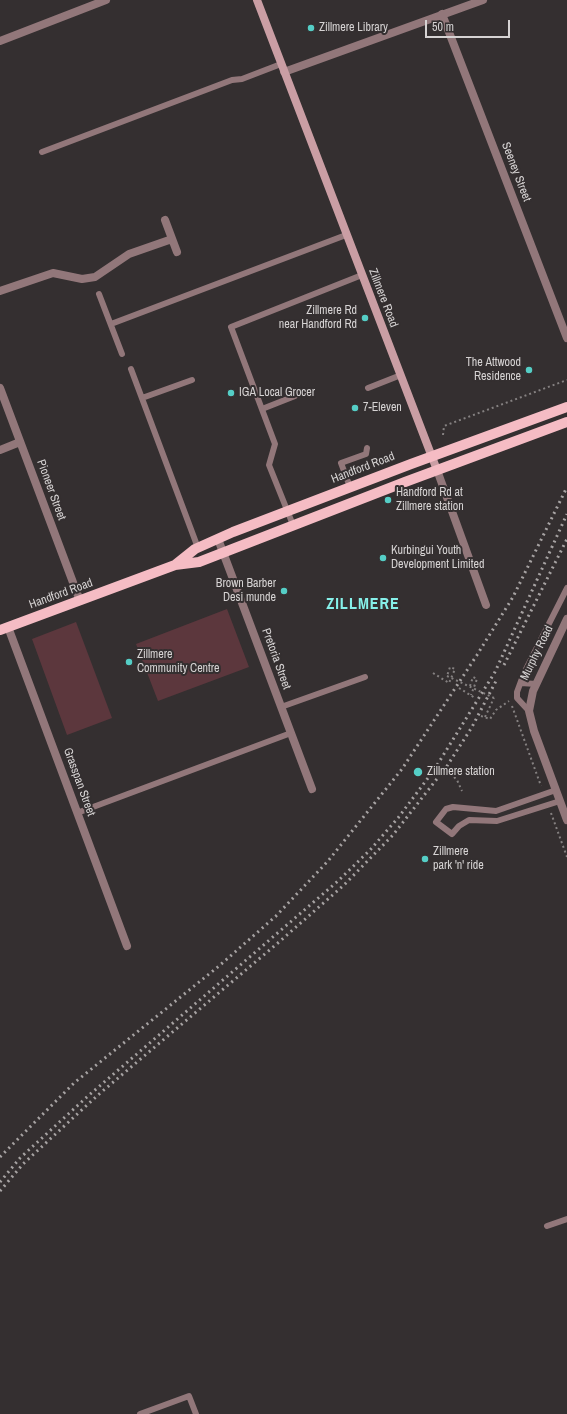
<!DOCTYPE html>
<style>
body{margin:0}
#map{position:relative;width:567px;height:1414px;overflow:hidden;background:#342f30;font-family:"Archivo Narrow",sans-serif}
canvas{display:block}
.scale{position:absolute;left:425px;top:20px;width:85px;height:18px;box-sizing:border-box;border:2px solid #d6d3d3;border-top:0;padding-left:5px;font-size:12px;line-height:14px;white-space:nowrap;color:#d6d3d3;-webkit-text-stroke:3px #342f30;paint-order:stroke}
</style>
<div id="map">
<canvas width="567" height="1414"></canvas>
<div class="scale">50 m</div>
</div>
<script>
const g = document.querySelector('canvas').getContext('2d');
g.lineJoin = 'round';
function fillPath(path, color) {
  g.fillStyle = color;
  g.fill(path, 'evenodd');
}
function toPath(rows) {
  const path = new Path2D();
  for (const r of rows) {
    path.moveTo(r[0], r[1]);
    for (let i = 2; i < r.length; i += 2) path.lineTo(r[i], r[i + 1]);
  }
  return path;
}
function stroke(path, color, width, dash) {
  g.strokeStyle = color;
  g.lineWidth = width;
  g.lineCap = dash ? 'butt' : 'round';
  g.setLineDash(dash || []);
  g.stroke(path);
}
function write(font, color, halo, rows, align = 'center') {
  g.font = font + ' "Archivo Narrow",sans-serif';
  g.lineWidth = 4;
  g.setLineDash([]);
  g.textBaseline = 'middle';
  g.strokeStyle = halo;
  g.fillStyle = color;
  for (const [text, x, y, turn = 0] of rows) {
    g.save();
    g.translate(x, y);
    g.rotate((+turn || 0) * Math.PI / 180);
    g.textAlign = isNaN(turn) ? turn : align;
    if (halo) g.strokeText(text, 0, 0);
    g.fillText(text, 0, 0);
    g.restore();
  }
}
const green = toPath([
 [227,609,249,667,158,701,136,644],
 [76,622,112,718,67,735,32,639]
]);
const path = toPath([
 [443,435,444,426,567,380],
 [433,673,449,683,455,669,450,667,447,676],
 [470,686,473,677,477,679,471,695],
 [459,688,475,698],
 [512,706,541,786],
 [481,716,490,719,496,710,509,701],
 [485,717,494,698],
 [447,770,457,780,462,791],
 [551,813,567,857]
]);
const lane = toPath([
 [42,152,232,80,242,79,281,64],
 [99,294,122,354],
 [111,324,346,235],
 [131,369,198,548],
 [368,388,401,375],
 [142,398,192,380],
 [262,409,295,396],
 [350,487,341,463,366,454,367,448],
 [293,525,269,465,275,444,231,327,362,275],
 [521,683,536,684],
 [281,707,365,677],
 [529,711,517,698,517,692,524,673,567,588],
 [556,790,496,811,453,807,446,809,436,822,452,834,459,826,469,820,497,821,560,801],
 [77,813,291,733],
 [547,1226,567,1219],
 [140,1414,189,1396,196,1414]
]);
const street = toPath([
 [442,14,567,338],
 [0,41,106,0],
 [284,72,483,0],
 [165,220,177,252],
 [0,291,53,273,82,279,95,277,129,254,172,239],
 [0,388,80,601],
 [0,450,20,442],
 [437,470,486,605],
 [218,539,312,789],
 [567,619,533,691,529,711,534,731,567,820],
 [8,627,127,946]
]);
const secondary = toPath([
 [257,0,437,470]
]);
const primary = toPath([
 [175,565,195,549,233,532,411,464,567,407],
 [0,630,175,565,199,562,405,482,567,422]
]);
const rail = toPath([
 [504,665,567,539],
 [0,1157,74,1083,219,966,276,916,328,861,402,769,477,655,513,597,567,487],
 [0,1182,20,1158,88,1096,338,881,370,850,398,818,434,770,495,672,567,514],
 [0,1191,23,1164,98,1095,279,942,344,885,393,835,447,766,472,727,496,681]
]);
const pathBridge = toPath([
 [447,676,494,698]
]);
const markers = [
 [311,28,4,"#55cec6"],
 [365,318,4,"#55cec6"],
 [529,370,4,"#55cec6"],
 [231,393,4,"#55cec6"],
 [355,408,4,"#55cec6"],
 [388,500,4,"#55cec6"],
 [383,558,4,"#55cec6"],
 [284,591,4,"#55cec6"],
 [129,662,4,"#55cec6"],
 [418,772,5,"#55cec6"],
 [425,859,4,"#55cec6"]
];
const poiNames = [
 ["Zillmere Library",319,28],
 ["Zillmere Rd",357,311,"right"],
 ["near Handford Rd",357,325,"right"],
 ["The Attwood",521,363,"right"],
 ["Residence",521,377,"right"],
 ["IGA Local Grocer",239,393],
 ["7-Eleven",363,408],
 ["Handford Rd at",396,493],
 ["Zillmere station",396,507],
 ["Kurbingui Youth",391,551],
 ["Development Limited",391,565],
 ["Brown Barber",276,584,"right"],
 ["Desi munde",276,598,"right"],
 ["Zillmere",137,655],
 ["Community Centre",137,669],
 ["Zillmere station",427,772],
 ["Zillmere",433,852],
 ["park 'n' ride",433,866]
];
const streetNames = [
 ["Seeney Street",516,172,69],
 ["Zillmere Road",383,298,69],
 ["Handford Road",363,468,-21],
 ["Pioneer Street",51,490,70],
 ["Handford Road",61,594,-20],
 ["Murphy Road",537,653,-64],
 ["Pretoria Street",276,659,70],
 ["Grasspan Street",79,782,70]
];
const districtNames = [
 ["ZILLMERE",363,605]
];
fillPath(green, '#5c373d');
stroke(path, '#858181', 2, [2, 3]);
stroke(lane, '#92777a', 6);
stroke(street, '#92777a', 8);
stroke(secondary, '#ca9ea4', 8);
stroke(primary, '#f5bcc4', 10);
stroke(rail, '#a7a3a3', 3, [2, 4]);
stroke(pathBridge, '#858181', 2, [2, 3]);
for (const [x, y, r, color] of markers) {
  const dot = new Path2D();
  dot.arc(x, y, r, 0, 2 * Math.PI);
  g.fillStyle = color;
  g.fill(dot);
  stroke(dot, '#342f30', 1.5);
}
write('12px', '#d6d3d3', '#342f30', poiNames, 'left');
write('12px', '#d6d3d3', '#342f30', streetNames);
g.letterSpacing = '1px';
write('bold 16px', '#86f0e9', '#342f30', districtNames);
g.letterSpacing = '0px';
</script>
